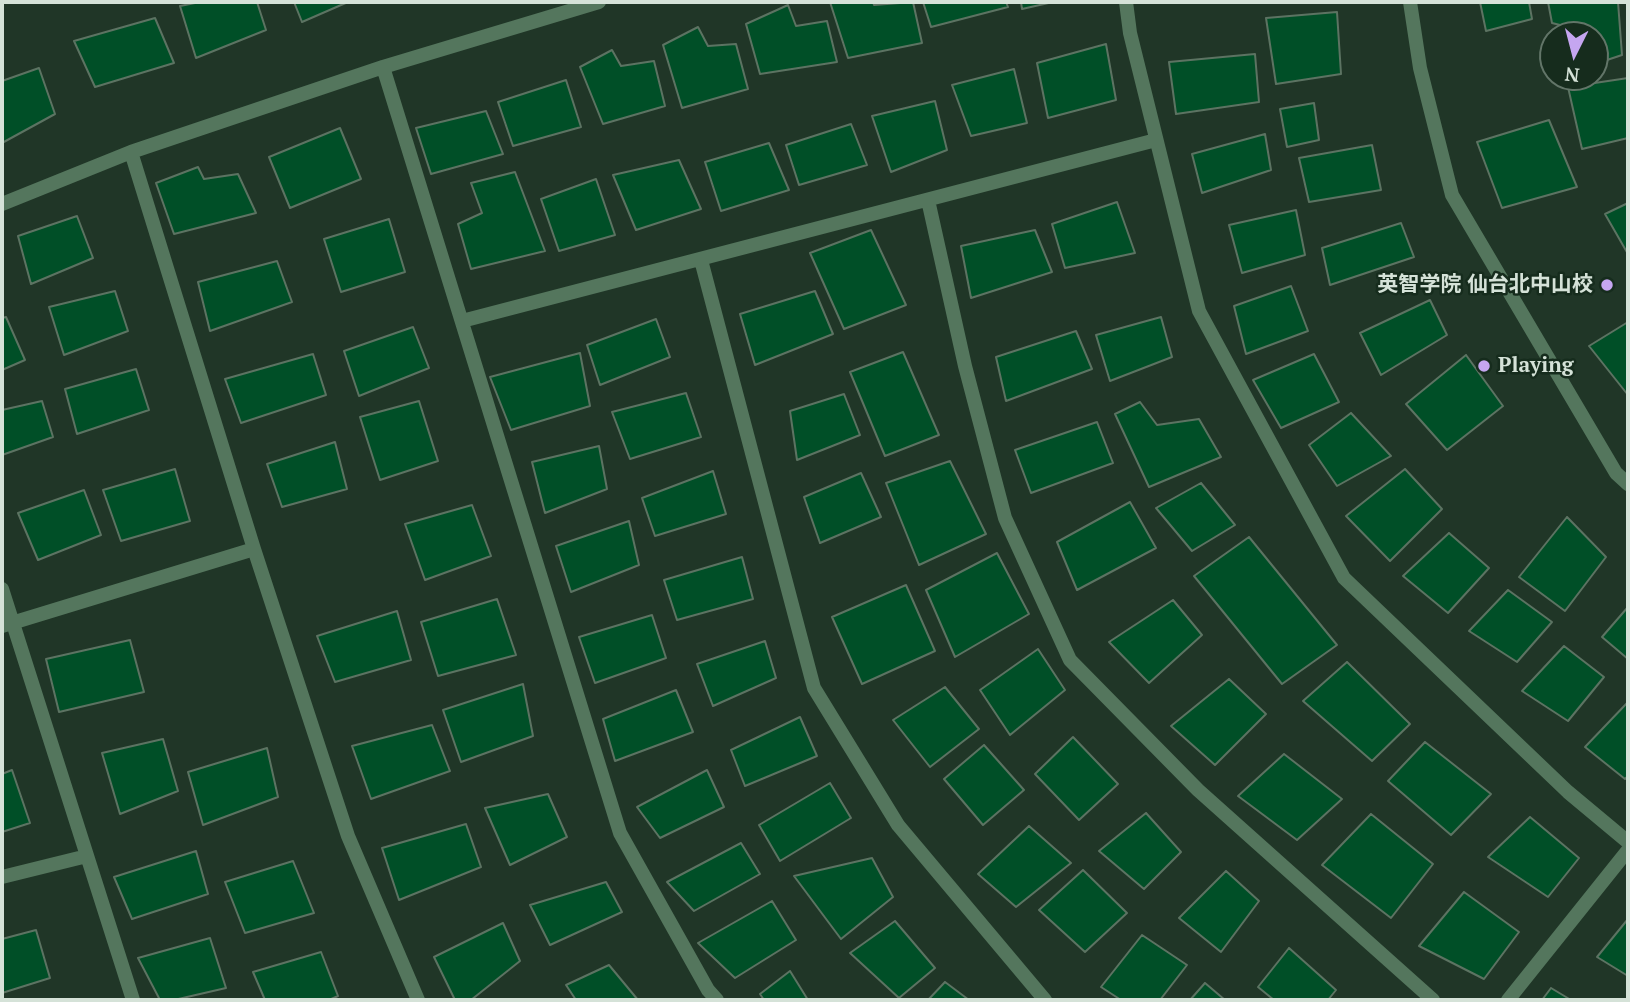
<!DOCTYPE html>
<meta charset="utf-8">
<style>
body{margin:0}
#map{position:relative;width:1630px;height:1002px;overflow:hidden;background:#203627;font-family:"PT Serif",serif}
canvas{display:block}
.frame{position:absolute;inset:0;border:4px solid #d5e2d8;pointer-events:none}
.north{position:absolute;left:1539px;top:21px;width:70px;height:70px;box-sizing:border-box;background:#162c1d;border:2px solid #627568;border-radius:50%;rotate:186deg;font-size:19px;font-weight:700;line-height:28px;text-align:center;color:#d5e2d8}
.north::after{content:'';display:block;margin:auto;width:24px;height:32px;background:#c5a6f0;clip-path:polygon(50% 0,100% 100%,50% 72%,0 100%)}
</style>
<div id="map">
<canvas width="1630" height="1002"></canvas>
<div class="frame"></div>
<div class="north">N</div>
</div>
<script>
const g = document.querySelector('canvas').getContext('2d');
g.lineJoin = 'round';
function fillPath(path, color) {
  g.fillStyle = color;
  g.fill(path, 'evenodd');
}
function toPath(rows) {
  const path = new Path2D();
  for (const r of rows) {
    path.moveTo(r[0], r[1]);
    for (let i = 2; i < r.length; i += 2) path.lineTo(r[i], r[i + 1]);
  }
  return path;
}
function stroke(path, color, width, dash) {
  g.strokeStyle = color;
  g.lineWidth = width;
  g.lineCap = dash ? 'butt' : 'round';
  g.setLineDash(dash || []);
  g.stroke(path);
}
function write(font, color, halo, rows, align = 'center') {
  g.font = font + ' "PT Serif","Noto Sans JP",serif';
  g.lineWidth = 5;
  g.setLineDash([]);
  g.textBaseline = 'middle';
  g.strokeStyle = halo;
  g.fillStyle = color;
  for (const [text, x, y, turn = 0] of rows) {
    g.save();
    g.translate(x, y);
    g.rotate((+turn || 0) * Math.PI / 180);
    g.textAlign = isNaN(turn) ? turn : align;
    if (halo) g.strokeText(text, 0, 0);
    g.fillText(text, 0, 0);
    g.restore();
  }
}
const building = toPath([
 [200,2,257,2,266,30,196,58,180,6,200,2],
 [294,2,348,2,302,22,294,2],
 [830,2,873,2,874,5,913,2,922,43,848,58,830,2],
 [923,2,1006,2,1008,7,931,27,923,2],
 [1021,2,1053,2,1022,9,1021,2],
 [1480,2,1529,2,1532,19,1486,31,1480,2],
 [1548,2,1618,2,1622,55,1595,64,1595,35,1584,35,1584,31,1552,23,1548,2],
 [788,5,796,26,827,21,837,62,760,74,746,24,788,5],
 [1337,12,1341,74,1276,84,1266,18,1337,12],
 [155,18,174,63,95,87,74,41,155,18],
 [698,27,708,46,736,44,748,89,682,108,663,45,698,27],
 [1106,44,1116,100,1048,118,1037,63,1106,44],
 [612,50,621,66,654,61,665,106,603,124,580,67,612,50],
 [1255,54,1259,102,1176,114,1169,62,1255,54],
 [39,68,55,114,2,143,2,81,39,68],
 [1014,69,1027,123,971,136,952,85,1014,69],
 [1628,78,1628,138,1582,149,1568,87,1628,78],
 [566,80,581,127,513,146,498,102,566,80],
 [935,101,947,150,891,172,872,116,935,101],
 [1314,103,1319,140,1287,147,1280,109,1314,103],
 [486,111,503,154,431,174,416,128,486,111],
 [1549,120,1577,187,1502,208,1477,142,1549,120],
 [851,124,867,165,799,185,786,145,851,124],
 [340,128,361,179,290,208,269,157,340,128],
 [1265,134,1271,170,1202,193,1192,154,1265,134],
 [769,143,789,190,721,211,705,162,769,143],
 [1372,145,1381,190,1309,202,1299,158,1372,145],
 [679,160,701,209,636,230,613,175,679,160],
 [198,167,204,179,238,174,256,213,174,234,156,183,198,167],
 [515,172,545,251,471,269,458,224,482,213,471,183,515,172],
 [596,179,615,235,559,251,541,199,596,179],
 [1117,202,1135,253,1065,268,1052,224,1117,202],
 [1628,203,1628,254,1605,214,1628,203],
 [1296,210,1305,255,1242,273,1229,225,1296,210],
 [77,216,93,258,31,284,18,236,77,216],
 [389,219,405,272,341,292,324,239,389,219],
 [1401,223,1414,257,1330,285,1322,248,1401,223],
 [871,230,906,305,844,329,810,253,871,230],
 [1035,230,1052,272,971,298,961,246,1035,230],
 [277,261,292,302,210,331,198,282,277,261],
 [1291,286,1308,331,1246,354,1234,306,1291,286],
 [115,291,128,331,64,355,49,307,115,291],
 [815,291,833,334,755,365,740,314,815,291],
 [1430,300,1447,335,1381,375,1360,333,1430,300],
 [6,317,25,360,2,370,2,318,6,317],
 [1161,317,1172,357,1110,381,1096,335,1161,317],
 [656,319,670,357,600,385,587,345,656,319],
 [1628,322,1628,395,1589,346,1628,322],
 [413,327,429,368,359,396,344,351,413,327],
 [1076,331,1092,369,1006,401,996,357,1076,331],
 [903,352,939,435,885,456,850,372,903,352],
 [580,353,590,406,511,430,490,377,580,353],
 [313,354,326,395,241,423,225,379,313,354],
 [1314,354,1339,402,1281,428,1253,380,1314,354],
 [1466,355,1503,406,1447,450,1406,404,1466,355],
 [136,369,149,410,77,434,65,389,136,369],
 [686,393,701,437,630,459,612,412,686,393],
 [844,394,860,435,797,460,790,411,844,394],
 [42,401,53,437,2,455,2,410,42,401],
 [419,401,438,461,380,480,360,417,419,401],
 [1140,402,1157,425,1199,419,1221,457,1149,487,1115,414,1140,402],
 [1351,413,1391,456,1337,486,1309,445,1351,413],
 [1097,422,1113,463,1031,493,1015,450,1097,422],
 [335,442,347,489,282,507,267,464,335,442],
 [599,446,607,489,545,513,532,462,599,446],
 [950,461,986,534,919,565,886,483,950,461],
 [175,469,190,521,121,541,103,490,175,469],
 [1405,469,1442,509,1390,561,1346,516,1405,469],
 [713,471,726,514,655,536,642,498,713,471],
 [861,473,881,517,820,543,804,497,861,473],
 [1201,483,1235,525,1192,551,1156,508,1201,483],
 [84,490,101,535,38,560,18,513,84,490],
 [1130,502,1156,548,1077,590,1057,542,1130,502],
 [472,505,491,556,425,580,405,524,472,505],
 [1567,517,1606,557,1565,611,1519,577,1567,517],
 [629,521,639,565,571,592,556,546,629,521],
 [1449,533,1489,568,1448,613,1403,576,1449,533],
 [1249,537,1337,645,1282,684,1194,576,1249,537],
 [997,553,1029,614,955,657,926,590,997,553],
 [742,557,753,599,677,620,664,580,742,557],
 [906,585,935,651,862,684,832,617,906,585],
 [1508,590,1552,622,1517,662,1469,631,1508,590],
 [497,599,516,655,438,676,421,622,497,599],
 [1173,600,1202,635,1149,683,1109,642,1173,600],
 [1628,607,1628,659,1602,637,1628,607],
 [397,611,411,660,335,682,317,636,397,611],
 [652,615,666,658,595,683,579,637,652,615],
 [130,640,144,692,59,712,46,659,130,640],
 [765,641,776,678,713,706,697,664,765,641],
 [1564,646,1604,677,1568,721,1522,691,1564,646],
 [1038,649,1065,690,1010,735,980,690,1038,649],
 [1347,662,1410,724,1372,761,1303,701,1347,662],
 [1229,679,1266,714,1215,765,1171,726,1229,679],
 [523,684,533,736,461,762,443,710,523,684],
 [945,687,979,729,930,767,893,720,945,687],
 [676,690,693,732,615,761,603,719,676,690],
 [1628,702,1628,776,1625,779,1585,747,1628,702],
 [800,717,817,756,745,786,731,750,800,717],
 [432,725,450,771,371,799,352,746,432,725],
 [1073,737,1118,784,1079,820,1035,774,1073,737],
 [163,739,178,791,120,814,102,753,163,739],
 [1425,742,1491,794,1451,835,1388,781,1425,742],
 [984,745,1024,790,983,825,944,779,984,745],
 [267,748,278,797,203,825,188,772,267,748],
 [1284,754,1342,799,1297,840,1238,796,1284,754],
 [12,770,30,823,2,832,2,774,12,770],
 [707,770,724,807,660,838,637,807,707,770],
 [830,783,851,818,780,861,759,825,830,783],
 [548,794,567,837,510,865,485,808,548,794],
 [1146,813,1181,852,1144,889,1099,851,1146,813],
 [1371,814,1433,864,1391,918,1322,865,1371,814],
 [1530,817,1579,858,1548,897,1488,857,1530,817],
 [466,824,481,867,399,900,382,848,466,824],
 [1029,826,1071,863,1016,907,978,874,1029,826],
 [741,843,760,874,694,911,667,882,741,843],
 [196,851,208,894,132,919,114,877,196,851],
 [872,858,893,897,841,939,794,876,872,858],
 [293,861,314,913,245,933,225,882,293,861],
 [1083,870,1127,913,1085,952,1039,910,1083,870],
 [1226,871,1259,901,1221,952,1179,918,1226,871],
 [606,882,622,912,550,945,530,905,606,882],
 [1464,892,1519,932,1484,979,1419,946,1464,892],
 [772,901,796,940,735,978,698,943,772,901],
 [1628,919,1628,976,1597,957,1628,919],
 [895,921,935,968,899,998,850,953,895,921],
 [503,923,520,961,471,1000,455,1000,434,957,503,923],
 [36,930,50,978,2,993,2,939,36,930],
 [1142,935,1187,965,1160,1000,1121,1000,1101,987,1142,935],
 [210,938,226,988,174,1000,160,1000,138,958,210,938],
 [1289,948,1336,990,1328,1000,1274,1000,1258,987,1289,948],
 [321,952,338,996,329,1000,265,1000,253,972,321,952],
 [609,965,638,1000,576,1000,566,985,609,965],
 [790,971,808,1000,764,1000,760,994,790,971],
 [945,982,969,1000,928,1000,945,982],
 [1205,983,1225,1000,1190,1000,1205,983],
 [1551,988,1571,1000,1542,1000,1551,988]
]);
const minor = toPath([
 [1126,2,1130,33,1199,311,1344,578,1568,792,1628,842],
 [383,67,620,833,708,990,717,1000],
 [131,152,254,549,348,836,418,1000],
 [928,200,965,366,1005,518,1070,660,1198,790,1433,1000],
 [2,204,131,152,383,67,599,2],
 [701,260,814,688,898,825,1045,1000],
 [462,321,1156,140],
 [2,589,133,1000],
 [2,626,254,549],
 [2,877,87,856],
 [1508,1000,1628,850]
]);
const tertiary = toPath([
 [1410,2,1420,68,1452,195,1616,473,1628,484]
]);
const markers = [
 [1607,285,7,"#c5a6f0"],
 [1484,366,7,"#c5a6f0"]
];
const poiNames = [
 ["英智学院 仙台北中山校",1593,285],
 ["Playing",1498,366,"left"]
];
fillPath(building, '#004f27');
stroke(building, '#5c7362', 2);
stroke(minor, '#54765d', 14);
stroke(tertiary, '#54765d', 14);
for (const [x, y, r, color] of markers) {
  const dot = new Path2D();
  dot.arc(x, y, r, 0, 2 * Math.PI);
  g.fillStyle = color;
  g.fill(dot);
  stroke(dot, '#162c1d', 2.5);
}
write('bold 21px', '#d5e2d8', '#162c1d', poiNames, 'right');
</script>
